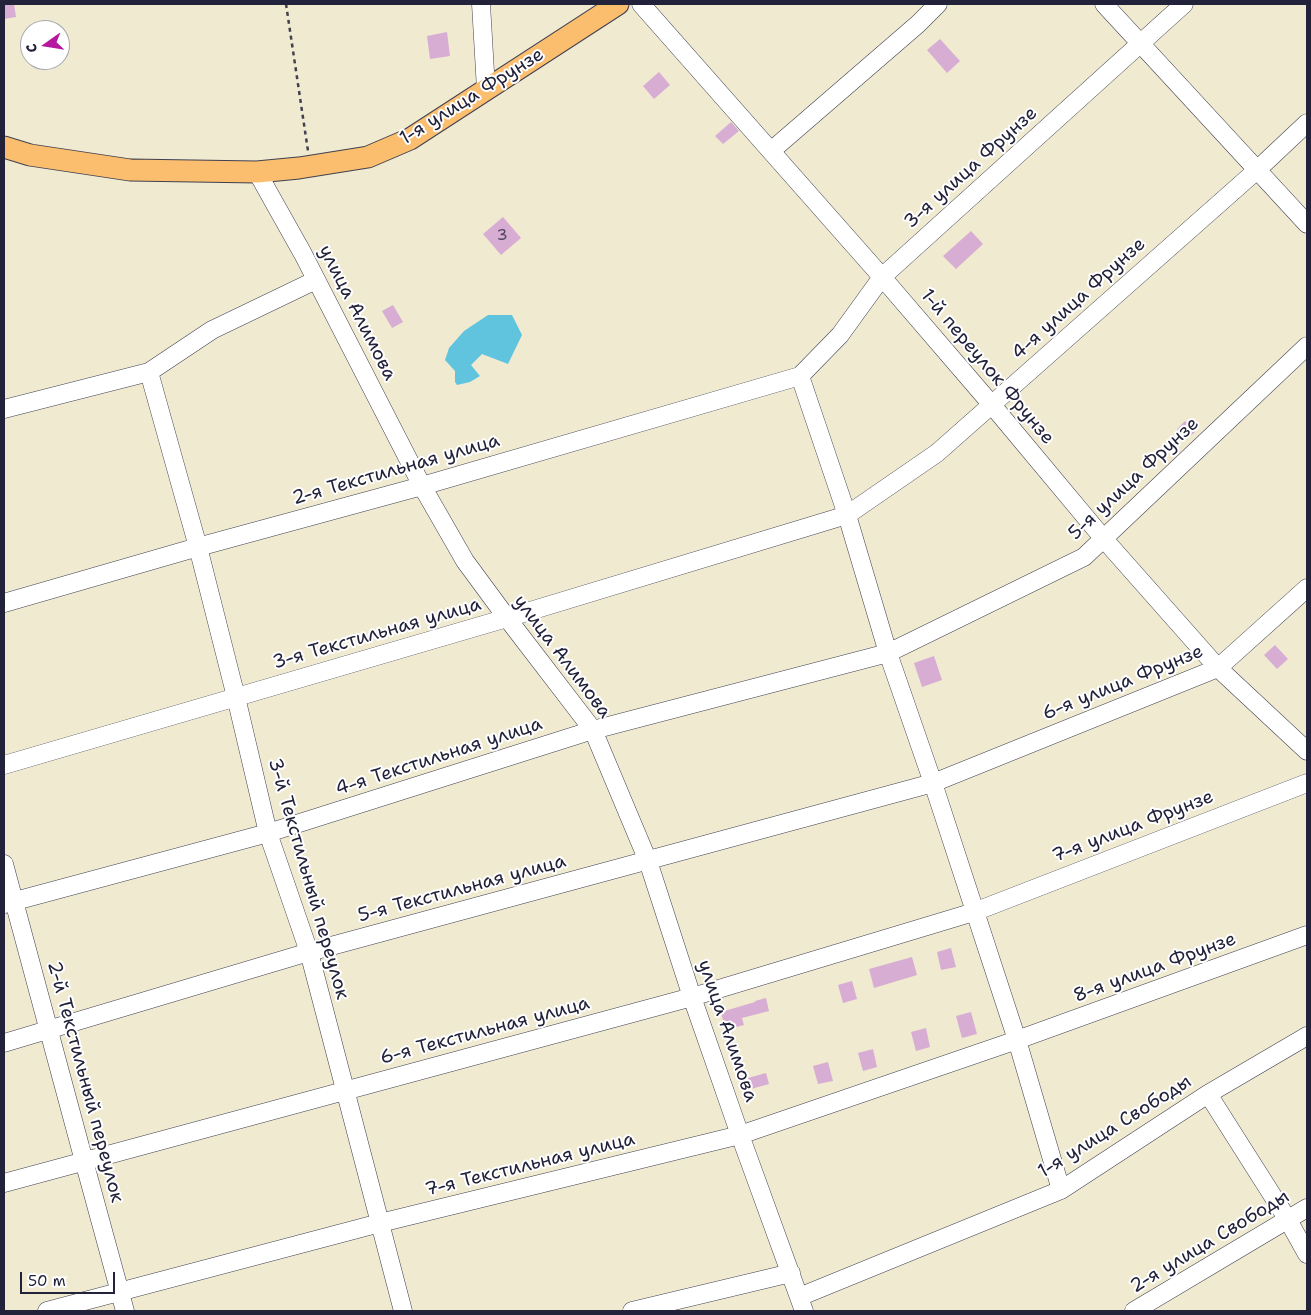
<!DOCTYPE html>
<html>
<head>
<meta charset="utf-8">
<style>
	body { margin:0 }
	#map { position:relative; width:1311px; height:1315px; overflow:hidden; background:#efead0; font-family:"Shantell Sans",sans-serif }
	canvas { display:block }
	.frame { position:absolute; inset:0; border:5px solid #22223b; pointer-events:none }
	.north { position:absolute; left:20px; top:20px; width:50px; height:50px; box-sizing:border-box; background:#fff; border:1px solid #a7a7b1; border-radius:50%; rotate:257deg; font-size:14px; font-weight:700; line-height:20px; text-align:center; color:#22223b }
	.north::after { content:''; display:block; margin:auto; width:18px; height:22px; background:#b5179e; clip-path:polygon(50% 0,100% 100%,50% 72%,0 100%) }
	.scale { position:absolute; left:20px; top:1272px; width:95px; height:22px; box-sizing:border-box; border:2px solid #22223b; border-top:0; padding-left:6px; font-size:15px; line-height:18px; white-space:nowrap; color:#22223b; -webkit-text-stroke:4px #fff; paint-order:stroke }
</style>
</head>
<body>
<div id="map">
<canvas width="1311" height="1315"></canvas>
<div class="frame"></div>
<div class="north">С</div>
<div class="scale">50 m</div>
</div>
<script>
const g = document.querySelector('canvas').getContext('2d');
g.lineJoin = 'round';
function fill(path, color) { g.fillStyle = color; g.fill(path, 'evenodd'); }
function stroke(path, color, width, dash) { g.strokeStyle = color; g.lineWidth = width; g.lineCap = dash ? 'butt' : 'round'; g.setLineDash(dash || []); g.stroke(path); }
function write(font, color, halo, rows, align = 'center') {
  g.font = font + ' "Shantell Sans",sans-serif'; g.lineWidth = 4; g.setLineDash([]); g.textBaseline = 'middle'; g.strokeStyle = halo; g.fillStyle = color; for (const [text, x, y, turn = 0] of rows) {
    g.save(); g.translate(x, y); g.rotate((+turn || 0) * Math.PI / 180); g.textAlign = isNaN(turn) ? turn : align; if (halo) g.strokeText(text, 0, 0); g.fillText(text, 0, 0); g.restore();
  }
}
const water = new Path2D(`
	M 488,315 L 512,315 L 522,335 L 508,364 L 482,354 L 471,365 L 480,376 L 470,382 L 457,385 L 455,382 L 455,371 L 445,360 L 449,348 L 464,331 Z`);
const building = new Path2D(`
	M 4,4 L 14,4 L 16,17 L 4,19 Z
	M 447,32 L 450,56 L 430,59 L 427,36 Z
	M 940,39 L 960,61 L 947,73 L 927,50 Z
	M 659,72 L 670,85 L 654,99 L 643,86 Z
	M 731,122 L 739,131 L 723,144 L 715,136 Z
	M 503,217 L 521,238 L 501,255 L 483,234 Z
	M 971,231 L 983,244 L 956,269 L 943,256 Z
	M 393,305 L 403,322 L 392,328 L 382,311 Z
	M 1185,421 L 1195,432 L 1187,439 L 1177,429 Z
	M 1275,645 L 1288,659 L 1277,669 L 1264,655 Z
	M 934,656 L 942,680 L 922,687 L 914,663 Z
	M 951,948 L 956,967 L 941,970 L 937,952 Z
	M 912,957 L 917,975 L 874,988 L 869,969 Z
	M 852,981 L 857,999 L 843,1003 L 838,985 Z
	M 766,998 L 769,1011 L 742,1018 L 744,1025 L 725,1030 L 721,1012 L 755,1002 L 755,1001 Z
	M 971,1012 L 977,1034 L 962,1038 L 956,1016 Z
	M 926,1028 L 930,1047 L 916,1051 L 911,1032 Z
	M 873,1049 L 877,1067 L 863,1071 L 858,1053 Z
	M 828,1062 L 833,1081 L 818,1084 L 813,1066 Z
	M 766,1073 L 769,1084 L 751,1089 L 748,1078 Z`);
const path = new Path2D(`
	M 286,4 L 308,151`);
const minor = new Path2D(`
	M 481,4 L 486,89
	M 641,4 L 882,277 L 992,405 L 1103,538 L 1218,668 L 1307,751
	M 1104,4 L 1307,224
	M 771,151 L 918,24 L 938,4
	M 257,172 L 303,254 L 422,486 L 465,561 L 507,618 L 593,730 L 648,861 L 692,997 L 740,1135 L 804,1311
	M 149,372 L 198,547 L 236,697 L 268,833 L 309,952 L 403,1311
	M 800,376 L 847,515 L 888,653 L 933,783 L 1017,1040 L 1061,1190
	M 4,409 L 149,372 L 212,330 L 316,280
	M 4,603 L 198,547 L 422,486 L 800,376 L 840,335 L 882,277 L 1184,4
	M 4,765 L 507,618 L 847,515 L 937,453 L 1257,170 L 1307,123
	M 4,864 L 84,1161 L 125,1311
	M 4,904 L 268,833 L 593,730 L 888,653 L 1084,557 L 1307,346
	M 4,1043 L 309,952 L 933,783 L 1218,668 L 1307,588
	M 1208,1094 L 1288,1220 L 1307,1254
	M 4,1183 L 692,997 L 974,912 L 1307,783
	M 799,1297 L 1061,1190 L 1208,1094 L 1307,1036
	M 47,1311 L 380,1223 L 740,1135 L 1017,1040 L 1307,935
	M 632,1311 L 791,1273
	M 1134,1311 L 1307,1208`);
const major = new Path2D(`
	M 4,147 L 30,155 L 130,170 L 257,172 L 299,168 L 368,157 L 410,139 L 618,4`);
const numberNames = [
	["3",502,236]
];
const streetNames = [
	["1-я улица Фрунзе",472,97,-32],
	["3-я улица Фрунзе",971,168,-42],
	["4-я улица Фрунзе",1079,299,-42],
	["улица Алимова",357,313,63],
	["1-й переулок Фрунзе",987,367,50],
	["2-я Текстильная улица",396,470,-16],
	["5-я улица Фрунзе",1134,479,-43],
	["3-я Текстильная улица",377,634,-16],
	["улица Алимова",562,657,53],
	["6-я улица Фрунзе",1123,683,-22],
	["4-я Текстильная улица",439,757,-18],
	["7-я улица Фрунзе",1133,827,-21],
	["3-й Текстильный переулок",308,879,74],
	["5-я Текстильная улица",462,889,-15],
	["8-я улица Фрунзе",1155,968,-20],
	["6-я Текстильная улица",485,1031,-15],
	["улица Алимова",727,1031,71],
	["2-й Текстильный переулок",85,1082,75],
	["1-я улица Свободы",1115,1127,-32],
	["7-я Текстильная улица",530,1165,-14],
	["2-я улица Свободы",1210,1242,-31]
];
fill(water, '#61c4df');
fill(building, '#d8add4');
stroke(minor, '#414051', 19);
stroke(major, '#414051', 23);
stroke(path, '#414051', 2.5, [4, 4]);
stroke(minor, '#fff', 18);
stroke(major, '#fbbd6e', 21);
write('16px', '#504561', null, numberNames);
write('19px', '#22223b', '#fff', streetNames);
</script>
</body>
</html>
